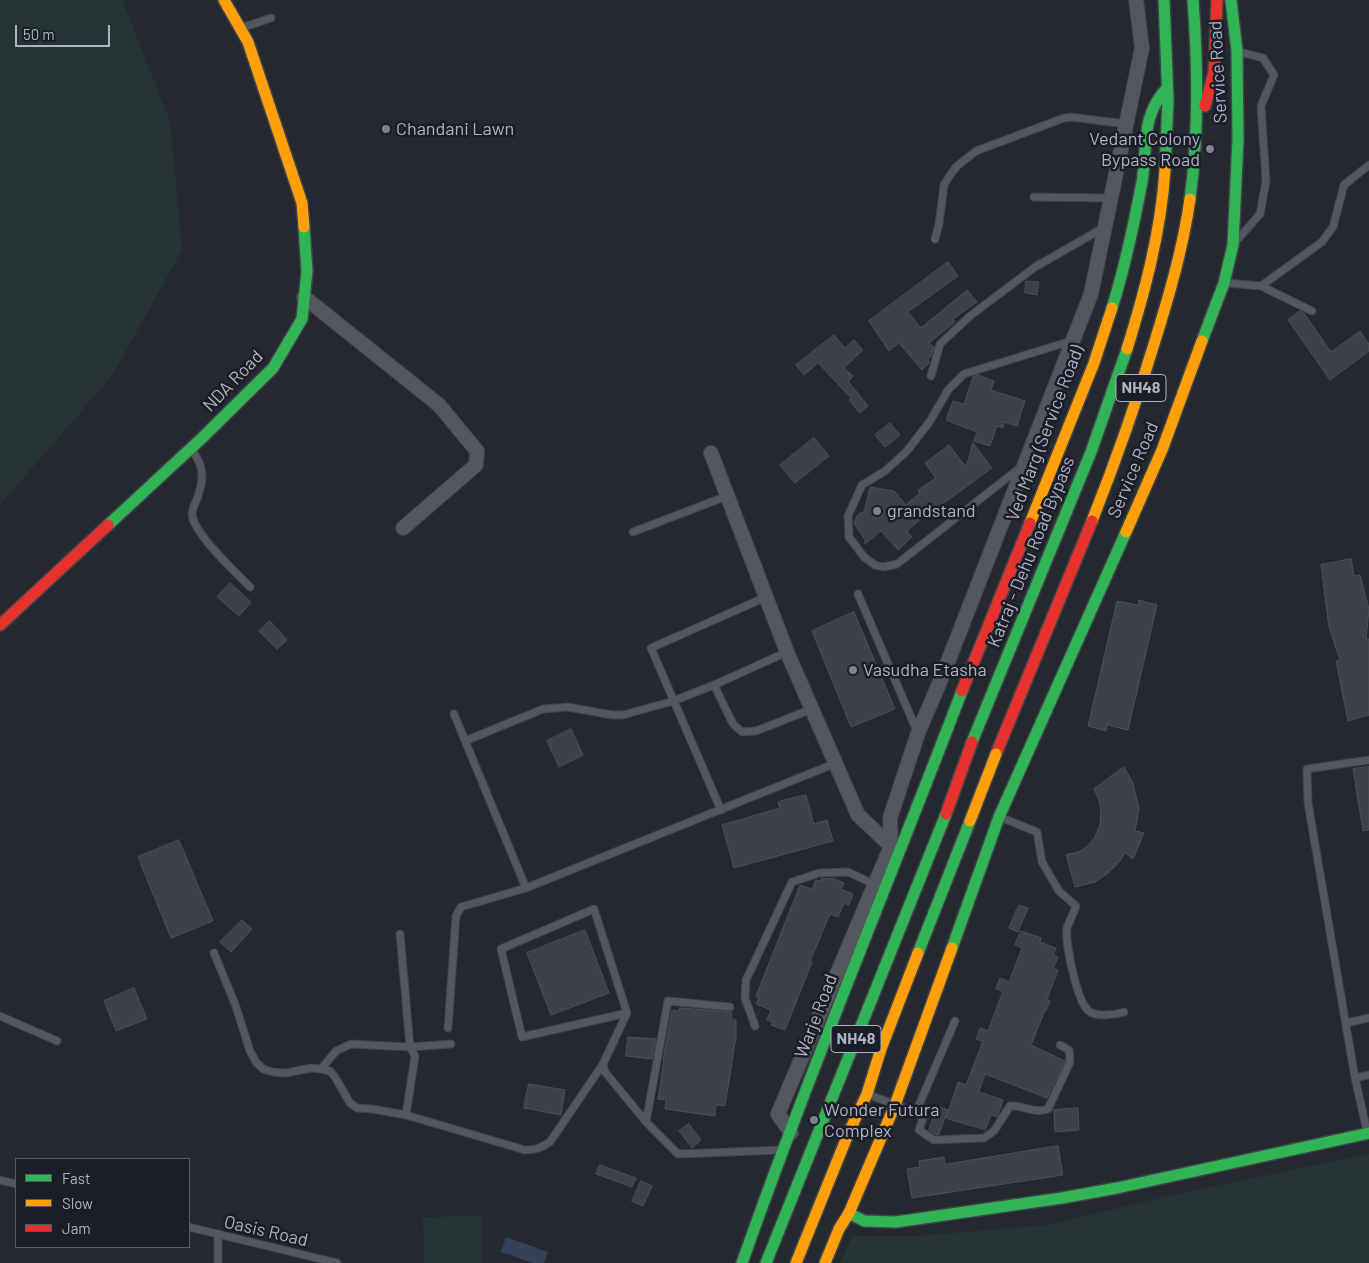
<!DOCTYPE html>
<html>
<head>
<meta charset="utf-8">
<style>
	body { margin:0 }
	#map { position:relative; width:1369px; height:1263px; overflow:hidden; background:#24282f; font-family:Barlow,sans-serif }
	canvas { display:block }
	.legend { position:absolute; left:15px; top:1158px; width:175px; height:90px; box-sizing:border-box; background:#191e28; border:1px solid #545a65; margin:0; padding:6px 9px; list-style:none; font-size:15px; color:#adb4c1 }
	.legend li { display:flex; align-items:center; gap:10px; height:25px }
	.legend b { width:25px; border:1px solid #545a65 }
	.scale { position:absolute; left:15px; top:25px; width:95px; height:22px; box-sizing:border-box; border:2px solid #adb4c1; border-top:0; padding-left:6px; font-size:15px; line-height:18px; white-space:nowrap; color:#adb4c1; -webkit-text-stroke:4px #191e28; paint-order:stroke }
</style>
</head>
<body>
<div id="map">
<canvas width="1369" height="1263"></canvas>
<ul class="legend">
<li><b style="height:6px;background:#30b455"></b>Fast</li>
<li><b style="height:6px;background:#ff9f0a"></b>Slow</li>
<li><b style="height:6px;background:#e5322d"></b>Jam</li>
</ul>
<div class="scale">50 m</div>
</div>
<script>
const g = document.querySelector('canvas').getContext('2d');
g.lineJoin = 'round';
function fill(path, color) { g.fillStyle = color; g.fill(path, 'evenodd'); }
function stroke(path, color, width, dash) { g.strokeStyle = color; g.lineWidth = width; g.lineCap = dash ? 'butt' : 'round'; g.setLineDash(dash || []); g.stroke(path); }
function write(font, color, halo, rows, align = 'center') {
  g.font = font + ' Barlow,sans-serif'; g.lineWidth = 5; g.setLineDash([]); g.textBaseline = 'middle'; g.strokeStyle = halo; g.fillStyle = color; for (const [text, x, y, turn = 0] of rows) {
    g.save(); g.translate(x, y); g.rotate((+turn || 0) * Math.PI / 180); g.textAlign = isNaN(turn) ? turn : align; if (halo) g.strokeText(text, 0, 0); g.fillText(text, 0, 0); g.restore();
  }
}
const green = new Path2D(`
	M 0,0 L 122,0 L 170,121 L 182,250 L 112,376 L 0,505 Z
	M 1369,1154 L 1369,1263 L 840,1263 L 852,1236 L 915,1236 L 1049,1225 L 1176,1194 Z
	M 482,1216 L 482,1263 L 424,1263 L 423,1217 Z`);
const water = new Path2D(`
	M 506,1237 L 548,1252 L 544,1263 L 533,1263 L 501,1252 Z`);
const building = new Path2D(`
	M 948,262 L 958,276 L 908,312 L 921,328 L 967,290 L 977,302 L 957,316 L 953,320 L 955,322 L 929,343 L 934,347 L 931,356 L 928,359 L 929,363 L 922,370 L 899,343 L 889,351 L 869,321 Z
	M 1026,281 L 1039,282 L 1037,295 L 1025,293 Z
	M 1300,311 L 1304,313 L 1331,352 L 1360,331 L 1369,344 L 1369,351 L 1330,380 L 1288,320 Z
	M 834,335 L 845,348 L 854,340 L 863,350 L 844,368 L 853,376 L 848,381 L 868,406 L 860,413 L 849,400 L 851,398 L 818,363 L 804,375 L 796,365 Z
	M 978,375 L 994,381 L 991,390 L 1025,401 L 1017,426 L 1004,422 L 1003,428 L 997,426 L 990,446 L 974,441 L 977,432 L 946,420 L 953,401 L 964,404 L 973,377 Z
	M 890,423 L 900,435 L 885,447 L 875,435 Z
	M 814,438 L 829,456 L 795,483 L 780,465 Z
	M 973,443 L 992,468 L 933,511 L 932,509 L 907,531 L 912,537 L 898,550 L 881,531 L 865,544 L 865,540 L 854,523 L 858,514 L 864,512 L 870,487 L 894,491 L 906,505 L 920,493 L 918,490 L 936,478 L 925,463 L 949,445 L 966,467 Z
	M 1351,559 L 1354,576 L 1360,575 L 1369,609 L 1366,639 L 1369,639 L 1369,715 L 1348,721 L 1336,661 L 1340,660 L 1329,627 L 1321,565 Z
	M 230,583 L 251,602 L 239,616 L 217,597 Z
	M 1139,600 L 1157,605 L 1128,730 L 1107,725 L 1106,731 L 1088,726 L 1117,601 L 1138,605 Z
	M 854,612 L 895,709 L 851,727 L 812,631 Z
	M 270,621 L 287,640 L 277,649 L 259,631 Z
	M 571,729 L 583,755 L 559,767 L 547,741 Z
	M 1124,767 L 1133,783 L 1139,809 L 1135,831 L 1144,833 L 1133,859 L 1125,853 L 1119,862 L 1107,874 L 1095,882 L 1075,887 L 1066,855 L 1078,852 L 1087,847 L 1095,837 L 1100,824 L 1101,812 L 1099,800 L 1094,789 Z
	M 1369,767 L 1369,830 L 1363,831 L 1353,769 Z
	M 806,795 L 814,824 L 827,820 L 833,841 L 734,868 L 722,825 L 780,808 L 778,802 Z
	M 179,840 L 213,921 L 171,938 L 138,857 Z
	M 822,878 L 828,879 L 832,878 L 844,883 L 841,889 L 853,894 L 849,905 L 844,903 L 838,917 L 830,914 L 810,961 L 812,962 L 785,1030 L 771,1025 L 773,1022 L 767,1020 L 771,1010 L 756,1004 L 759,998 L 756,996 L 800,885 L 812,889 L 816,880 L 821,881 Z
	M 1019,905 L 1028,908 L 1018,932 L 1009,928 Z
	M 242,920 L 252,929 L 231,952 L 220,942 Z
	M 585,930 L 609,993 L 551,1015 L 527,953 Z
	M 1021,931 L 1041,938 L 1040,942 L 1056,948 L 1053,955 L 1058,957 L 1053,969 L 1058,970 L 1047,999 L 1050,1001 L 1046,1011 L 1045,1010 L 1031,1045 L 1065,1061 L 1047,1098 L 985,1074 L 979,1092 L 1003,1100 L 998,1115 L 997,1117 L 991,1115 L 985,1130 L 946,1118 L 958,1082 L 966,1085 L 983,1041 L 976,1039 L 980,1028 L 988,1031 L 1003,991 L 996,989 L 1000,978 L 1009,982 L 1022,948 L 1015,945 Z
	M 134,988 L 147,1019 L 116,1031 L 104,1001 Z
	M 680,1008 L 732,1012 L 731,1018 L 736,1020 L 736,1037 L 725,1106 L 716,1105 L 715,1116 L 665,1109 L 666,1100 L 658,1099 L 664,1060 L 663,1060 L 672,1010 L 679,1011 Z
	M 628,1037 L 656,1039 L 652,1059 L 626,1056 Z
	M 529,1084 L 565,1090 L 561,1115 L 524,1108 Z
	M 937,1106 L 948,1110 L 939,1134 L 937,1135 L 929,1130 Z
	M 1078,1108 L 1079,1130 L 1055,1132 L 1054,1110 Z
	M 689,1124 L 701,1140 L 692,1148 L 679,1131 Z
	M 1058,1146 L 1063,1175 L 912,1198 L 907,1169 L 920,1167 L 919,1161 L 944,1157 L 945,1164 Z
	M 600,1165 L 636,1178 L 632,1187 L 596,1174 Z
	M 641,1181 L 652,1186 L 643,1206 L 632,1201 Z`);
const lane = new Path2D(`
	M 241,28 L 271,18
	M 1034,197 L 1111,198
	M 935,239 L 939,224 L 944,185 L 950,175 L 957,166 L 976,151 L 1064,118 L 1071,117 L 1126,124
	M 1238,239 L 1260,214 L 1266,181 L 1261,106 L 1274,75 L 1263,58 L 1240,52
	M 1227,283 L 1261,286 L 1312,311
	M 1261,286 L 1322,242 L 1333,227 L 1344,185 L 1369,165
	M 931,376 L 940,344 L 970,316 L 1035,267 L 1105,227
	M 191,449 C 205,467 204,479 197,499 C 195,504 192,509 192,514 C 193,533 236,573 250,587
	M 1021,467 L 897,564 L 883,567 L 875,565 L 864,557 L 849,537 L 848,516 L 862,485 L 885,471 L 907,451 L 930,421 L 948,390 L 964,374 L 1071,341
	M 633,532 L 727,496
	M 858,594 L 917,731
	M 714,685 L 733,724 L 742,732 L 756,731 L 812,709
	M 454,714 L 526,888
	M 465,741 L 543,709 L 568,707 L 612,715 L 623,715 L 673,701 L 714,685 L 787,652
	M 721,810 L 651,648 L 766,597
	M 1000,817 L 1037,832 L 1042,862 L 1059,891 L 1076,906 C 1074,913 1069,921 1067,928 C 1065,943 1077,1004 1090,1012 C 1099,1017 1114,1015 1124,1012
	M 400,934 L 410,1047 L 415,1056 L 406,1115
	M 214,953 L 235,1004 L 250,1051 L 256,1062 L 263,1069 L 273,1072 L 286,1073 L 311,1068 L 321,1069 L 330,1071 L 335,1077 L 350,1103 L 357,1108 L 373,1109 L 406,1115 L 525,1150 C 535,1150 541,1148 550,1142 L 603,1064
	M 627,1013 L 522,1037 L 501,949 L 594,909 L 627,1013 L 603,1064 L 605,1072 L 646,1122 L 678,1154 L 781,1150
	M 0,1016 L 57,1041
	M 1346,1023 L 1369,1018
	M 755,1026 L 745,998 L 746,980 L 792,882 L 819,873 L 848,872 L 874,884
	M 448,1028 L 456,916 L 461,907 L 526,888 L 836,763
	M 321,1069 L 336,1051 L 351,1044 L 410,1047 L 451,1044
	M 1355,1078 L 1369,1075
	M 872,1096 L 924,1115 L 919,1130 L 934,1140 L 984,1138 L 994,1131 L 1010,1106 C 1023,1105 1035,1114 1048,1109 L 1070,1062 L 1069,1050 L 1060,1045
	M 916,1112 L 955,1021
	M 646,1122 L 668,1001 L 730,1007
	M 1367,1131 L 1355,1078 L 1308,803 L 1307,769 L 1369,760
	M 0,1180 L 16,1184
	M 189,1227 L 337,1263
	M 218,1234 L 218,1263`);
const street = new Path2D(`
	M 304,297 L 439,405 L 477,451 L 476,465 L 403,528
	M 711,453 L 787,652 L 858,815 L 891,846
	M 891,846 L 890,818 L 918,733 L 942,677 L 1091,294 L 1142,48 L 1136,0
	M 791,1133 L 778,1114 L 891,846 L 895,852`);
const fast = new Path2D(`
	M 1164,0 L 1168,100 L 1165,170
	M 1190,199 C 1199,133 1198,66 1193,0
	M 1112,308 C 1125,267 1134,224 1142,182 C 1148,146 1140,117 1167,88
	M 1202,341 L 1224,283 L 1233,245 L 1238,139 L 1237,51 L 1231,0
	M 108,525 L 201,439 L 273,368 L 302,319 L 307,271 L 304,227
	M 972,742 L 1091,452 L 1127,349
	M 952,948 L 999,817 L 1126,532
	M 918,953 L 970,821
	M 849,1213 L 864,1221 L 896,1222 L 1062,1198 L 1117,1188 L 1369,1133
	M 742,1263 C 810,1070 889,882 962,691
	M 766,1263 L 946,814`);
const slow = new Path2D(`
	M 224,0 L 248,42 L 302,203 L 304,227
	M 1127,349 C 1145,291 1161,231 1165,170
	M 1092,521 C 1115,463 1136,404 1154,344 C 1169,296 1183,248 1190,199
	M 1030,523 L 1094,363 L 1112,308
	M 1126,532 L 1162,450 L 1202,341
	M 796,1263 L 849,1132 L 867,1094 L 881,1049 L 918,953
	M 825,1263 L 839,1229 L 849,1213 L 895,1105 L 952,948`);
const jam = new Path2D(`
	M 1205,106 L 1214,72 L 1217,0
	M 0,625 L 108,525
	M 962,691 L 1030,523
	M 996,754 L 1092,521`);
const slowBridge = new Path2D(`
	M 970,821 L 996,754`);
const jamBridge = new Path2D(`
	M 946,814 L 972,742`);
const markers = [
	[386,129,5,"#7d838e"],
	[1210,149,5,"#7d838e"],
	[877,511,5,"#7d838e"],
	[853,670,5,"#7d838e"],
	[814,1120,5,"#7d838e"]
];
const shields = [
	[1141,388,50],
	[856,1039,50]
];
const shieldNames = [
	["NH48",1141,388],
	["NH48",856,1039]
];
const streetNames = [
	["Service Road",1218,72,-93],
	["NDA Road",233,381,-46],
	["Ved Marg (Service Road)",1045,433,-69],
	["Service Road",1133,470,-67],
	["Katraj - Dehu Road Bypass",1031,552,-68],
	["Warje Road",816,1016,-69],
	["Oasis Road",266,1231,13]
];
const poiNames = [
	["Chandani Lawn",396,129],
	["Vedant Colony",1200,139,"right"],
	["Bypass Road",1200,160,"right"],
	["grandstand",887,511],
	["Vasudha Etasha",863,670],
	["Wonder Futura",824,1110],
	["Complex",824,1131]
];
fill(green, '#253335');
fill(water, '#354157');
fill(building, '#3e4147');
stroke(building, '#4c5057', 1);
stroke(lane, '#404348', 9);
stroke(street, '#404348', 16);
stroke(fast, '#404348', 14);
stroke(slow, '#404348', 14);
stroke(jam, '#404348', 14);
stroke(lane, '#54575d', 7);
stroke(street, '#54575d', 14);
stroke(fast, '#30b455', 11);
stroke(slow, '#ff9f0a', 11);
stroke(jam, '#e5322d', 11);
stroke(slowBridge, '#41444b', 14, []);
stroke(jamBridge, '#41444b', 14, []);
stroke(slowBridge, '#ff9f0a', 11);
stroke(jamBridge, '#e5322d', 11);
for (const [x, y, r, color] of markers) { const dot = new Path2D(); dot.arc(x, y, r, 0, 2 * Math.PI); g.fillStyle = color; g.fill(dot); stroke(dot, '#191e28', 2); }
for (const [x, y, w] of shields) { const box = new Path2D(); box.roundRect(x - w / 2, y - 13.5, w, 27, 4); g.fillStyle = '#191e28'; g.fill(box); stroke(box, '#adb4c1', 1); }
write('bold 16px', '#adb4c1', null, shieldNames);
write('18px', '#adb4c1', '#191e28', streetNames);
write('18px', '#adb4c1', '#191e28', poiNames, 'left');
</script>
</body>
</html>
